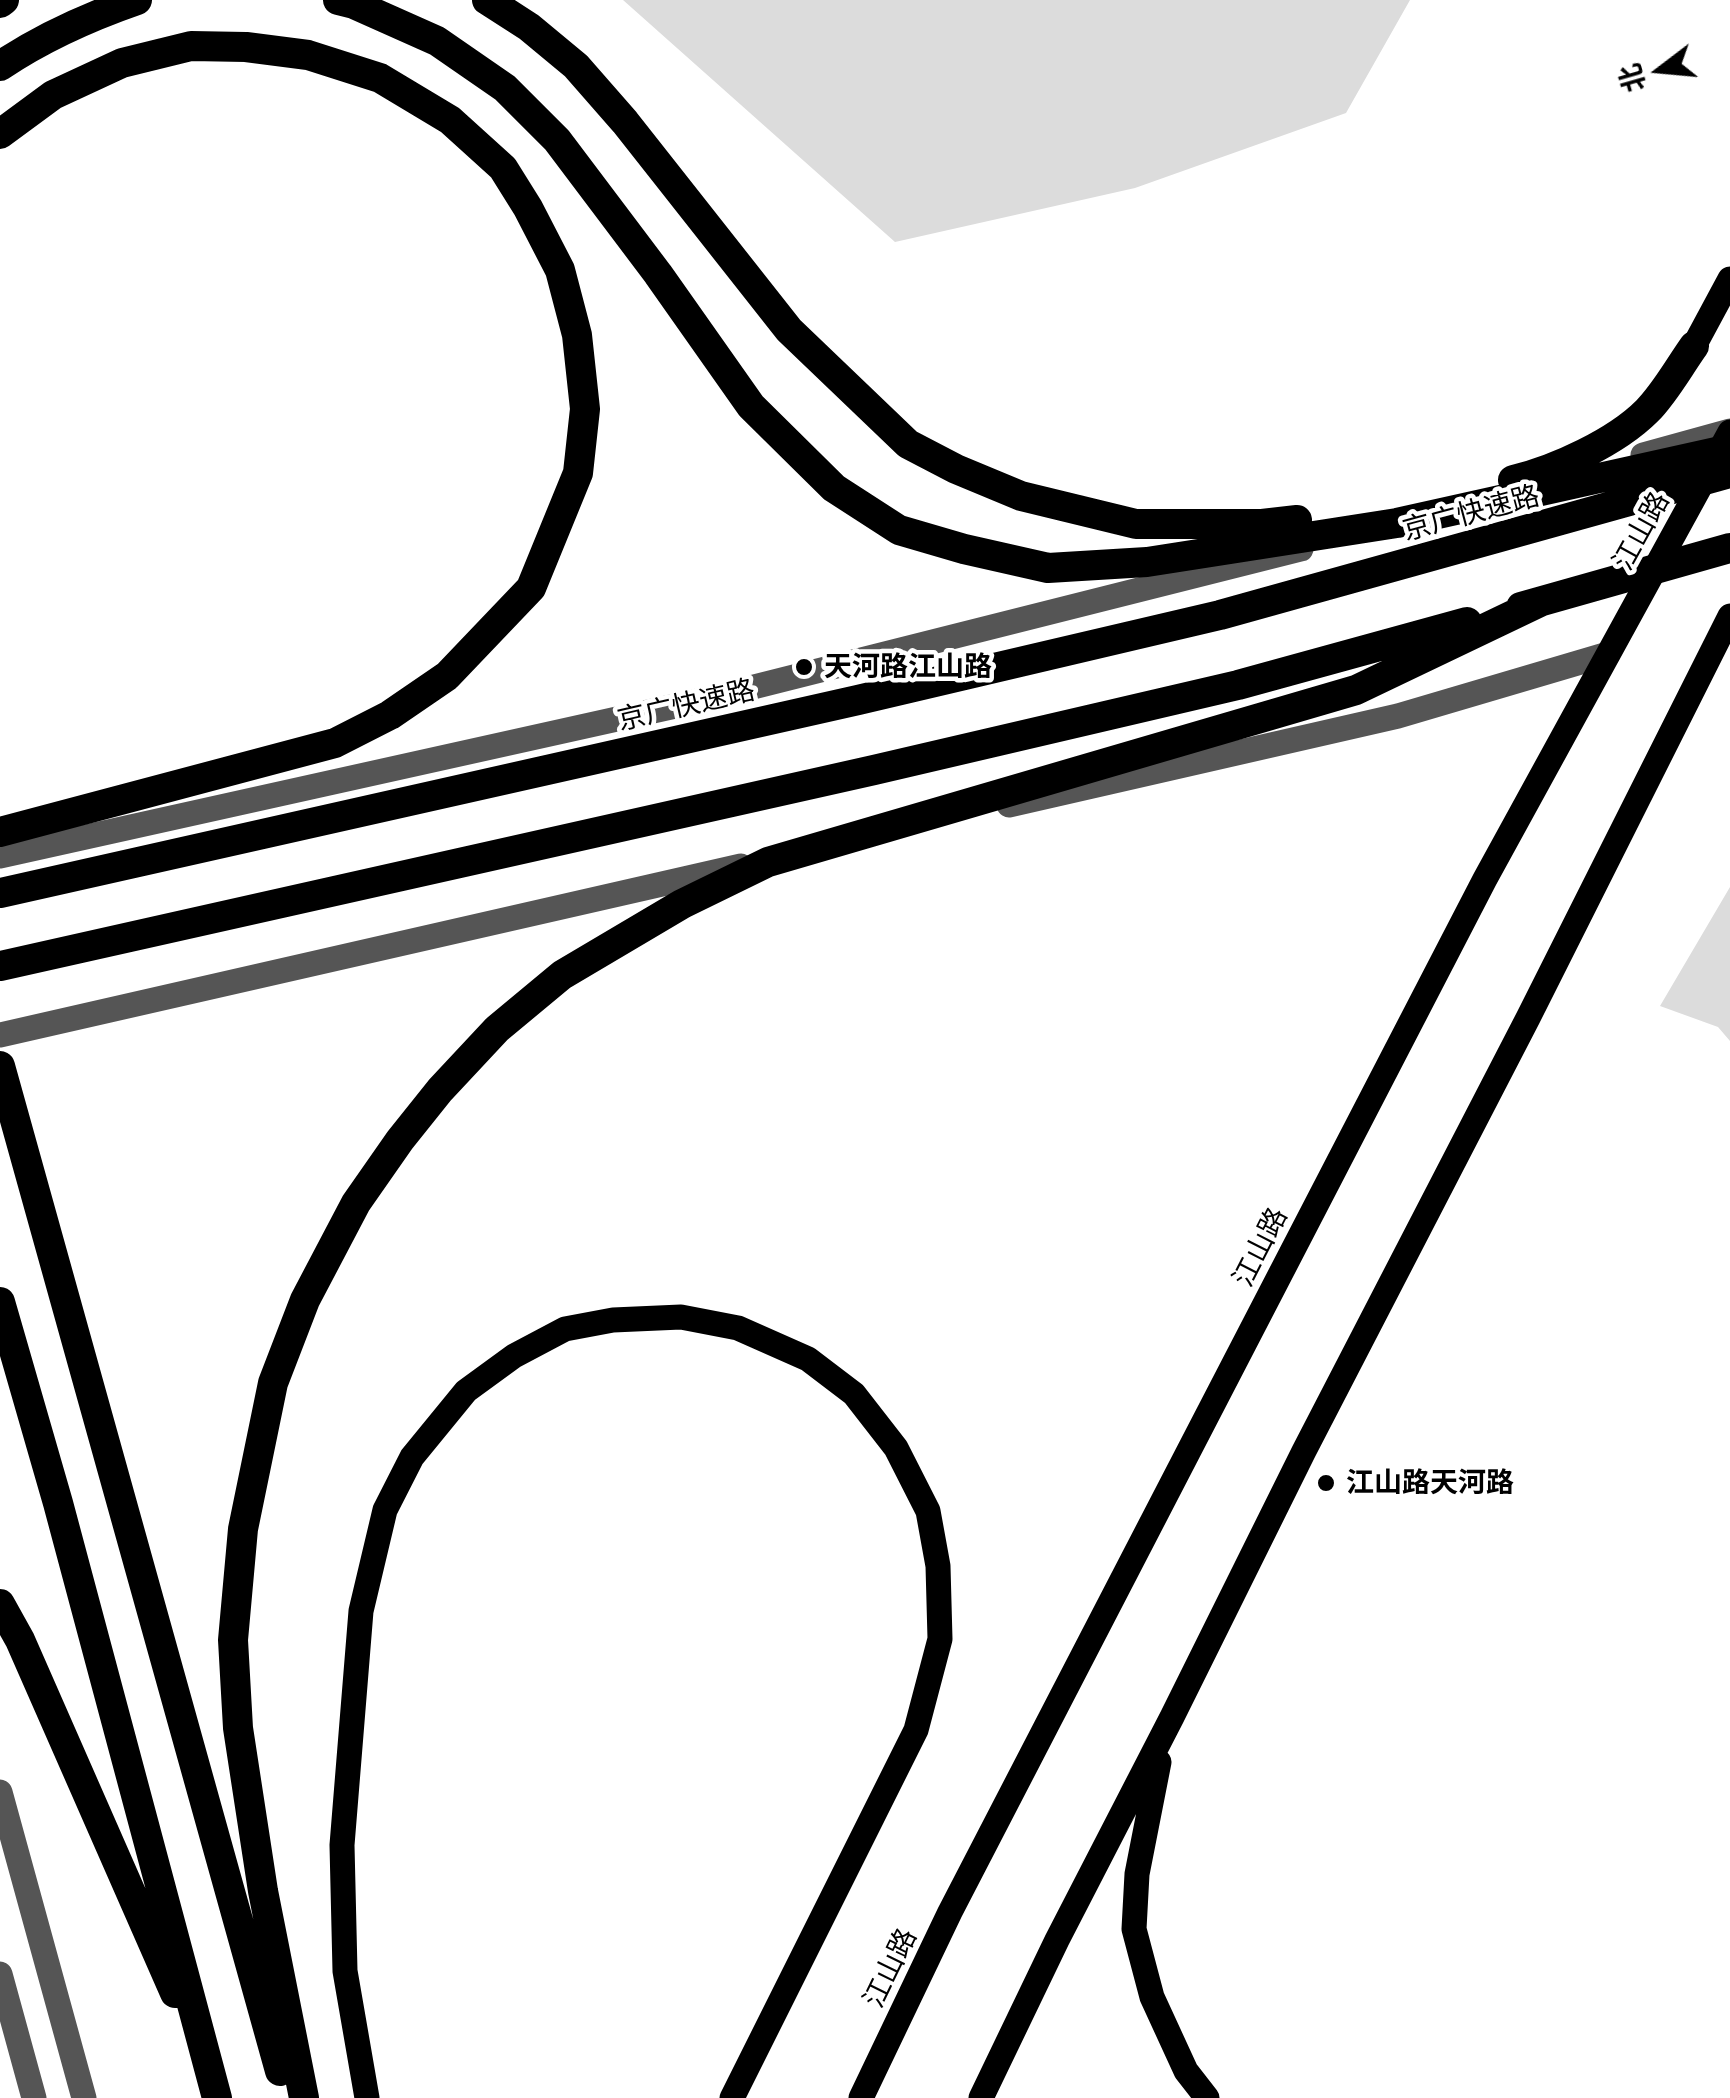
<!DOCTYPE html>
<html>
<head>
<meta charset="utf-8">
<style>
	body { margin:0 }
	#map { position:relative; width:1730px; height:2098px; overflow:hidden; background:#fff; font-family:Commissioner,"Noto Sans SC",sans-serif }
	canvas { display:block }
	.north { position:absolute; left:1610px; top:20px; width:100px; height:100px; -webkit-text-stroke:8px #fff; paint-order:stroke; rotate:254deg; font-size:28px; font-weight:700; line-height:40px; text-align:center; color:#000 }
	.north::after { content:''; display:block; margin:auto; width:35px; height:45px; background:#000; clip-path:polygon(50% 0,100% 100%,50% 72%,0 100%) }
</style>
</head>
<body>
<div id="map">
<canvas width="1730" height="2098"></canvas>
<div class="north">北</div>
</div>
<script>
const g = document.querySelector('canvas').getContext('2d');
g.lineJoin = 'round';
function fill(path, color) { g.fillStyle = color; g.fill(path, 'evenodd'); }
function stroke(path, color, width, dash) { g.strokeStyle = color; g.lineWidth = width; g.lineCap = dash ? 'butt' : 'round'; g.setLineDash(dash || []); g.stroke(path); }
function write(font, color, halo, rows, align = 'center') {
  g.font = font + ' Commissioner,"Noto Sans SC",sans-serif'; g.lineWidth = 9; g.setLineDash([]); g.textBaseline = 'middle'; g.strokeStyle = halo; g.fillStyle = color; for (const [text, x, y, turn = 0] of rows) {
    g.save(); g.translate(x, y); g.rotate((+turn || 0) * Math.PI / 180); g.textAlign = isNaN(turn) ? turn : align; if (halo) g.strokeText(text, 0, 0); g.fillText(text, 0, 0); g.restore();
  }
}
const green = new Path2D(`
	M 623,0 L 1410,0 L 1346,113 L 1135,188 L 895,242 Z
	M 1730,887 L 1730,1041 L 1718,1027 L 1660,1006 Z`);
const minor = new Path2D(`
	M 1643,455 L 1730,431
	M 1009,805 L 1398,716 L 1608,654
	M 0,856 L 698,701 L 1301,549
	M 0,1035 L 741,866
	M 0,1792 L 84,2098
	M 0,1974 L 34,2098`);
const major = new Path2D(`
	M 1694,346 L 1730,279
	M 1159,1762 L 1137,1874 L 1134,1929 L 1152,1997 L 1186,2071 L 1207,2098
	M 367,2098 L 345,1971 L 342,1845 L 361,1611 L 385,1510 L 412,1457 L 466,1391 L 514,1356 L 565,1329 L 613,1320 L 681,1317 L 738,1328 L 808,1359 L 854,1394 L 896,1448 L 928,1511 L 938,1566 L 940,1639 L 916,1730 L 732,2098
	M 861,2098 L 950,1912 L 1485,879 L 1730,432
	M 981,2098 L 1057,1940 L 1172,1717 L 1304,1451 L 1528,1018 L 1730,616`);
const highway = new Path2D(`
	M 338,0 L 354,4 L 437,41 L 505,88 L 557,140 L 658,274 L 751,406 L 834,488 L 899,530 L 964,549 L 1048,568 L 1147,562 L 1397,523 L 1730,449
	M 487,0 L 529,27 L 576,66 L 625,122 L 789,330 L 908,444 L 956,469 L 1021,496 L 1136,524 L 1262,524 L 1297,520
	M 0,3 L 4,0
	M 0,66 C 43,37 88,17 137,0
	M 0,134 L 53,95 L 122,63 L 191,46 L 246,47 L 308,55 L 380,78 L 450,120 L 503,168 L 528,208 L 560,270 L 577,335 L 585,409 L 578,473 L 531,588 L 447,676 L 390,715 L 335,743 L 0,832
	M 1513,480 C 1556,470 1616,442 1647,411 C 1665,393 1679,367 1694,346
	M 1521,607 L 1730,548
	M 0,893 L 858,700 L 1220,615 L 1730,473
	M 0,966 L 874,770 L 1238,685 L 1467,622
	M 0,1066 L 280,2071
	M 0,1302 L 58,1503 L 217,2098
	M 0,1604 L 20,1640 L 175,1993
	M 304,2098 L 263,1891 L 238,1728 L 233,1640 L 243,1529 L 273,1383 L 305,1300 L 356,1203 L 400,1140 L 440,1090 L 497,1029 L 562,975 L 682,904 L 768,862 L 1356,690 L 1540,602`);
const markers = [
	[804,667,10,"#000"],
	[1326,1483,10,"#000"]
];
const streetNames = [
	["京广快速路",1471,513,-15],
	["江山路",1641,531,-61],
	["京广快速路",686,705,-13],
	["江山路",1260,1247,-63],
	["江山路",890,1968,-64]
];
const poiNames = [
	["天河路江山路",824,667],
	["江山路天河路",1346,1483]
];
fill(green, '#dcdcdc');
stroke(minor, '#555', 25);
stroke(major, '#000', 25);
stroke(highway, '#000', 30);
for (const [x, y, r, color] of markers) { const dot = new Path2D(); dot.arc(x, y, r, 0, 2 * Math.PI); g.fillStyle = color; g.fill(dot); stroke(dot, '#fff', 4); }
write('28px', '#000', '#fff', streetNames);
write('bold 28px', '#000', '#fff', poiNames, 'left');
</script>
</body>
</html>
